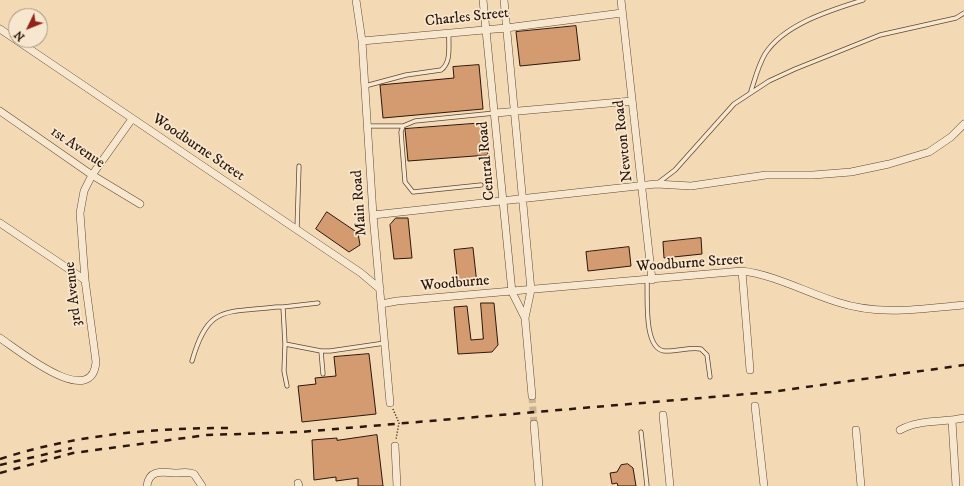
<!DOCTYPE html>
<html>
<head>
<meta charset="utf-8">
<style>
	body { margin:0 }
	#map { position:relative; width:964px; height:486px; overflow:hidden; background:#f3dab4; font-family:"IM FELL DW Pica",serif }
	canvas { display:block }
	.north { position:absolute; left:8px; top:8px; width:40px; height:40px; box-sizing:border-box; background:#f7e7ce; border:1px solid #a69480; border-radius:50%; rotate:227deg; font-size:11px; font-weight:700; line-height:16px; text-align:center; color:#2c170c }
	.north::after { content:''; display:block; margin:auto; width:14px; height:18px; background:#8f2418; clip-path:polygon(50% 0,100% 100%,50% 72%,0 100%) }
</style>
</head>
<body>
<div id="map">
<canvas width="964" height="486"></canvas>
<div class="north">N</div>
</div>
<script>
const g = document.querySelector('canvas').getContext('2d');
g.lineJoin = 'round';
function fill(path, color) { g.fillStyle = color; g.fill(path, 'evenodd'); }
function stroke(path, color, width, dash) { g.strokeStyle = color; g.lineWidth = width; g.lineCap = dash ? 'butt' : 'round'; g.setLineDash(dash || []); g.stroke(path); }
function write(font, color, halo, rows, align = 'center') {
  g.font = font + ' "IM FELL DW Pica",serif'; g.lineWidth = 3.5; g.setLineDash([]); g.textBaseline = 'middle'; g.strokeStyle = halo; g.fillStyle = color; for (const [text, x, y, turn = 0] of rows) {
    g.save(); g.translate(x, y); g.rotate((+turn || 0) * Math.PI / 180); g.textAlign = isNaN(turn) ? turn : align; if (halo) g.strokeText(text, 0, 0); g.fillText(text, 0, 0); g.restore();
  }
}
const building = new Path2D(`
	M 576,26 L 580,60 L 520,66 L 516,32 Z
	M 479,65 L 483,109 L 383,118 L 380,85 L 454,78 L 453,67 Z
	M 485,123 L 488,155 L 408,161 L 405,129 Z
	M 327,212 L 358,233 L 360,245 L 349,252 L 316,229 Z
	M 396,218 L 408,218 L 412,258 L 394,259 L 390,225 Z
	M 701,238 L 702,254 L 664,258 L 663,242 Z
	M 629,247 L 631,266 L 588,271 L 586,252 Z
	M 473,248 L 477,284 L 458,286 L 454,250 Z
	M 481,303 L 494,303 L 498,345 L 492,352 L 458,354 L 454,307 L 467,306 L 471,340 L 483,339 Z
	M 369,354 L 376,414 L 302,422 L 298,386 L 316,384 L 315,378 L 336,376 L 334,357 Z
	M 377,435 L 383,486 L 358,486 L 358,478 L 336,481 L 336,477 L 314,480 L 312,440 L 337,438 L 337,440 Z
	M 628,464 L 633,468 L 636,486 L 618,486 L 617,483 L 612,484 L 610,473 L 617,472 L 621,465 Z`);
const streetTunnel = new Path2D(`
	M 532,396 L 534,424`);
const path = new Path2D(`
	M 393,409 L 399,423 L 396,439`);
const lane = new Path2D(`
	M 365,86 L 406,75 L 441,70 C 452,62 448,45 449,33
	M 751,91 C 755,79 758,66 765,54 C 784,24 831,10 863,0
	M 368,126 L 403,126
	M 658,183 L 675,170 L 734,104 L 769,81 L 795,69 L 880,35 L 956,18 L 964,13
	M 481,185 L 413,192 L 405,182 L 401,132 L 403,126 L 415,121 L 495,113
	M 297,229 L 299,166
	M 647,280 C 648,296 643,348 664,351 C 676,352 689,347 701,349 L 707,355 L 710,377
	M 283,307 L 318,303
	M 285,344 L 284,371 L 287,386
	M 321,351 L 323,374
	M 192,361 C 208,305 224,313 276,307 L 283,307 L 285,344 L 321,351 L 330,351 L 385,343
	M 641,432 L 647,486`);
const street = new Path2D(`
	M 356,0 L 362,41 L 373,215 L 390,403
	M 483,0 L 512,292 L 525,318
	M 504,0 L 531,290 L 525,318 L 532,396
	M 621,0 L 652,280
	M 0,29 L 361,273 L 380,289
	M 362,41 L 506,28 L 622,13
	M 0,111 L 92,175 L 140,204
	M 496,113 L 632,101
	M 373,215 L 656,184 L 691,186 L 766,175 L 813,175 L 851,172 L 889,164 L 929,152 L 951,137 L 964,124
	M 0,223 L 85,280
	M 742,271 L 750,370
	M 381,304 L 397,301 L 742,271 C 775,275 805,292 837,302 C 879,316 921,309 964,305
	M 0,338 C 17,349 92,411 96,362 L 85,280 L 80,213 L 84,191 L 92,175 L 132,119
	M 755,406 L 764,486
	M 663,415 L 670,486
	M 952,421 L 956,486
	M 534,424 L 539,486
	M 856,430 L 861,486
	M 900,430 C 919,419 943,423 964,418
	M 395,446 L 397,486
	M 298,483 L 299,486
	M 147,486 C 149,469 163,472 175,473 C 182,473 188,471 194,474 L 202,486`);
const rail = new Path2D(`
	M 0,459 C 74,435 151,428 229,428
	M 0,465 L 72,448
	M 0,473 L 73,453 L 207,435 L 300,432 L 771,392 L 964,365`);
const streetNames = [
	["Charles Street",467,18,-6],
	["Newton Road",624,141,-96],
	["1st Avenue",77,148,34],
	["Woodburne Street",198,148,34],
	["Central Road",487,161,-95],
	["Main Road",360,203,-94],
	["Woodburne Street",690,264,-4],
	["Woodburne",455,284,-5],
	["3rd Avenue",74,294,-96]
];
fill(building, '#d49b71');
stroke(building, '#2c170c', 1);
stroke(streetTunnel, '#cbb392', 7, [7, 3.5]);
stroke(lane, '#5e4836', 5);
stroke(street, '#5e4836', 8);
stroke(path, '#2c170c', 1.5, [1, 2]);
stroke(lane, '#f7e7ce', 3.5);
stroke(street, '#f7e7ce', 7);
stroke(rail, '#2c170c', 2.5, [7, 7]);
write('15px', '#2c170c', '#f7e7ce', streetNames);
</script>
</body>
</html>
